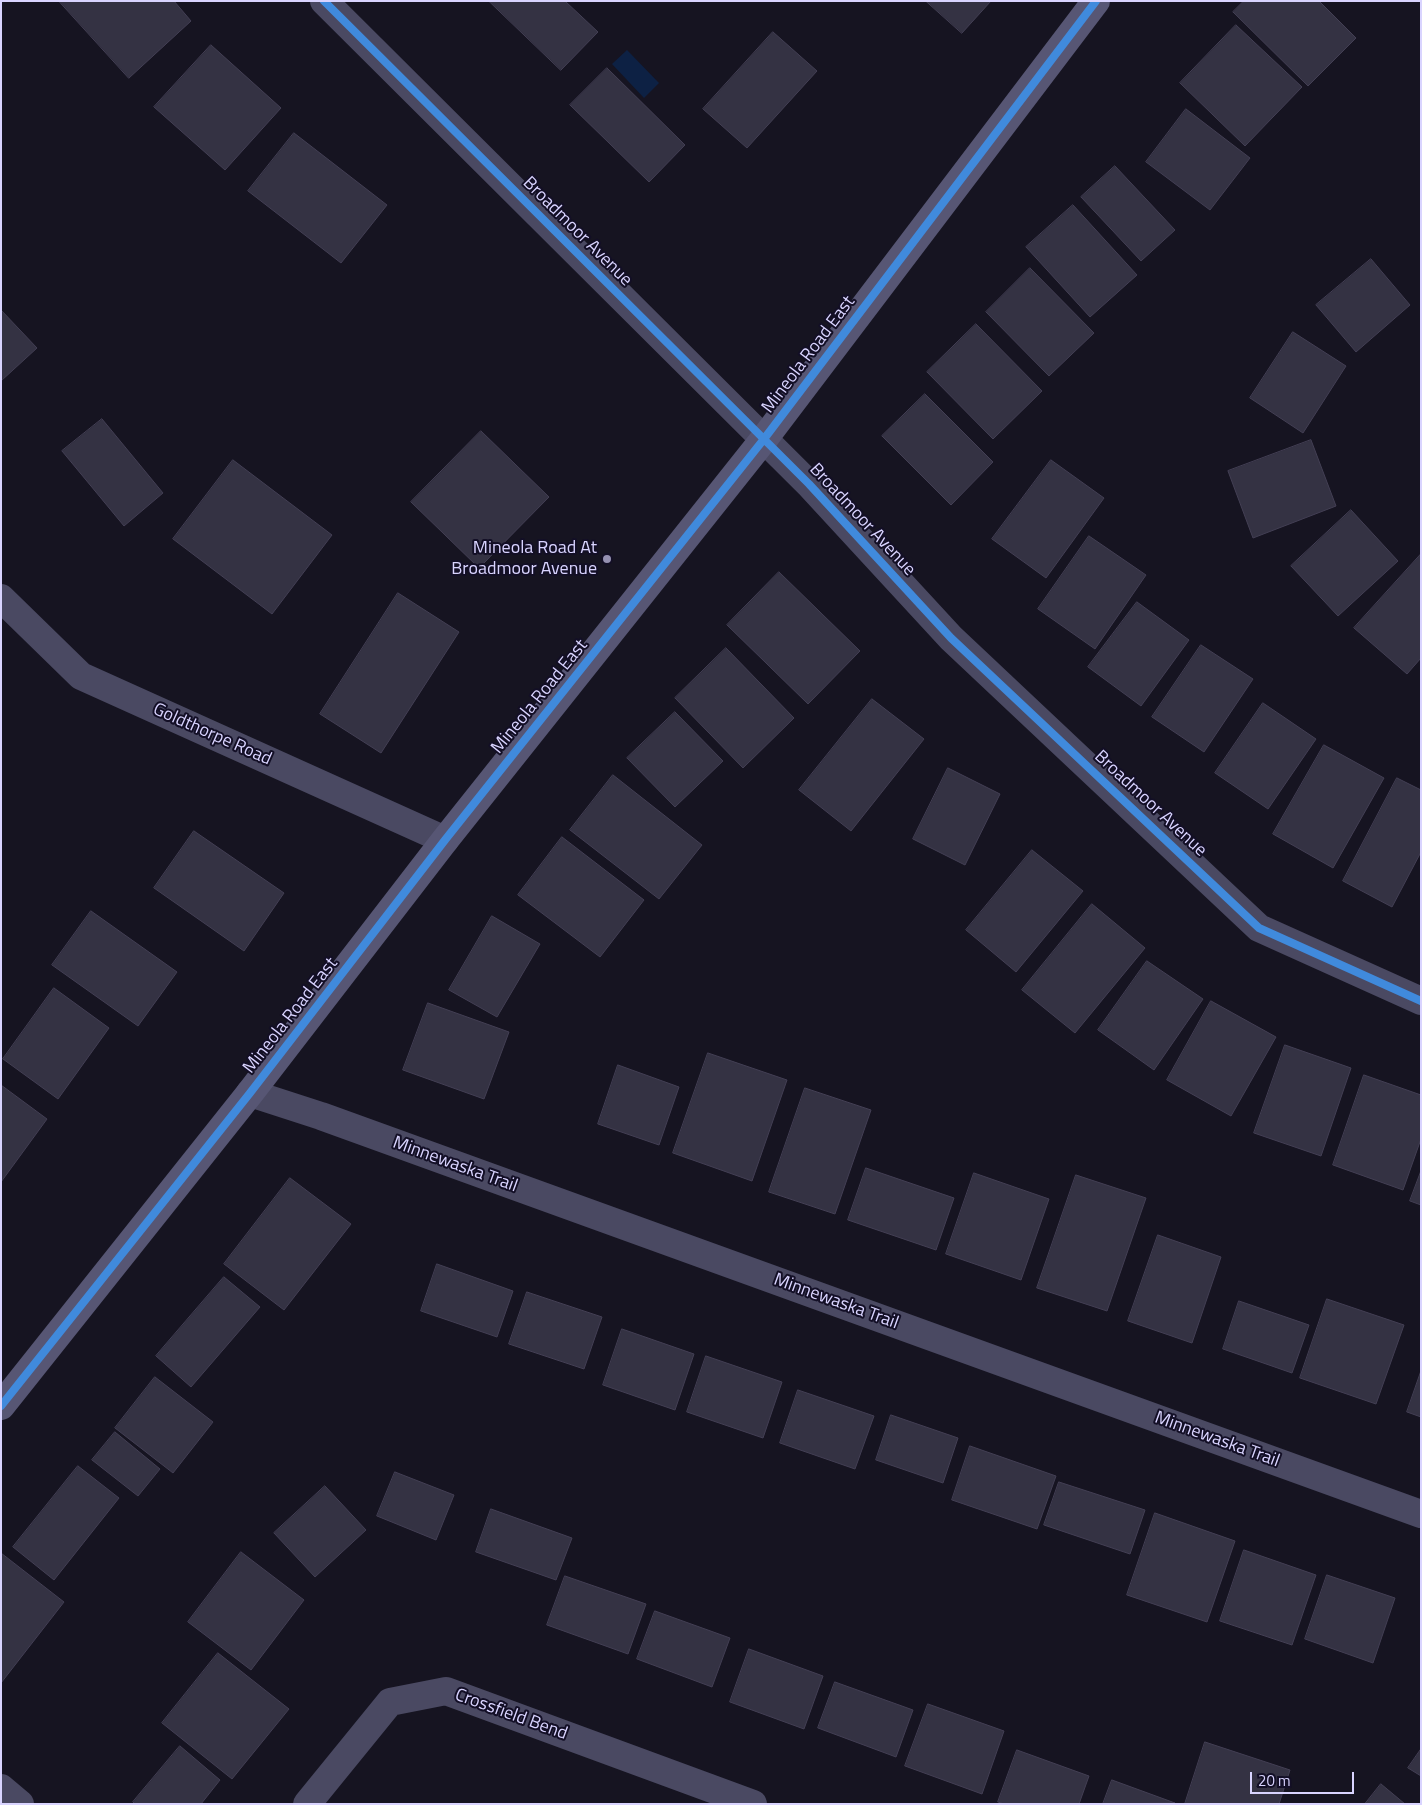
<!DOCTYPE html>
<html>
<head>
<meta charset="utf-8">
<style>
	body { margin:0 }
	#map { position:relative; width:1422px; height:1805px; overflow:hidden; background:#161421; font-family:"Titillium Web",sans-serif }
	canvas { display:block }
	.frame { position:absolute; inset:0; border:2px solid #d9d4ff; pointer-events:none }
	.scale { position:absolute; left:1250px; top:1772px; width:104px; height:22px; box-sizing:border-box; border:2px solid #d9d4ff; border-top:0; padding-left:6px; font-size:15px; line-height:18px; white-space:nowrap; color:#d9d4ff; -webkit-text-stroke:4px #130f26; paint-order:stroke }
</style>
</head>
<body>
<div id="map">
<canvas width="1422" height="1805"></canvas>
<div class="frame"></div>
<div class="scale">20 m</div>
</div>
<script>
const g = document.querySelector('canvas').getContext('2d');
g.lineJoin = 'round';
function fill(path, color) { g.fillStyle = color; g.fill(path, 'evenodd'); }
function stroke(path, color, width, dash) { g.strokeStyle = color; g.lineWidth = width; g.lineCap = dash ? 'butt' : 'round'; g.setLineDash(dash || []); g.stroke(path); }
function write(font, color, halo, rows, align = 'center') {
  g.font = font + ' "Titillium Web",sans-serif'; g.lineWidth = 4; g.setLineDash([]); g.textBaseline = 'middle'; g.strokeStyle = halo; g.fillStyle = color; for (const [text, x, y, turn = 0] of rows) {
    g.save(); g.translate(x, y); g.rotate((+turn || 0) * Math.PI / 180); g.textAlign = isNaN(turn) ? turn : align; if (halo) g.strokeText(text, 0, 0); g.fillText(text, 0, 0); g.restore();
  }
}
const water = new Path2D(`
	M 627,50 L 659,83 L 644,98 L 612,64 Z`);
const building = new Path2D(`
	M 59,1 L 174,1 L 191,21 L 129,78 Z
	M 489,1 L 565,1 L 598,32 L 561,70 Z
	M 926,1 L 991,1 L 962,33 Z
	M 1244,1 L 1319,1 L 1356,38 L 1308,86 L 1233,12 Z
	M 1236,25 L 1302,87 L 1245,146 L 1180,83 Z
	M 773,32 L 817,71 L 747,148 L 703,109 Z
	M 211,45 L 281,108 L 225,170 L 154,107 Z
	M 607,68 L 685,145 L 649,182 L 570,105 Z
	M 1186,109 L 1250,158 L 1210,210 L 1146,162 Z
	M 294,133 L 387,205 L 341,263 L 248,191 Z
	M 1115,166 L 1175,230 L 1141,261 L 1081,197 Z
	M 1073,205 L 1137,275 L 1090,317 L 1026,247 Z
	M 1371,259 L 1410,305 L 1356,352 L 1316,305 Z
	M 1030,268 L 1094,333 L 1049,376 L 986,312 Z
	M 1,310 L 37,348 L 1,381 Z
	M 976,324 L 1042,391 L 993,439 L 927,372 Z
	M 1293,332 L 1346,366 L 1303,433 L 1250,398 Z
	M 925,394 L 993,462 L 951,505 L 882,436 Z
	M 102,419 L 163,493 L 124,526 L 62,451 Z
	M 481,431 L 549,497 L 479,568 L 411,502 Z
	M 1311,440 L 1336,506 L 1253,538 L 1228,471 Z
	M 233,460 L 332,535 L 272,614 L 173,539 Z
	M 1051,460 L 1104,498 L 1046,578 L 992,539 Z
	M 1351,510 L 1398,561 L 1338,616 L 1291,566 Z
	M 1089,536 L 1146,575 L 1095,649 L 1038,609 Z
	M 1421,554 L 1421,658 L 1407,674 L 1354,628 Z
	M 779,572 L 860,651 L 808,704 L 727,625 Z
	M 398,593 L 459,632 L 381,753 L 320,714 Z
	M 1137,602 L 1189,640 L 1141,706 L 1088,667 Z
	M 1201,645 L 1253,679 L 1204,752 L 1152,717 Z
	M 726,648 L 794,718 L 743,768 L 675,698 Z
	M 872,699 L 924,739 L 851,831 L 799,790 Z
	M 1263,703 L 1316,739 L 1268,809 L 1215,773 Z
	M 675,712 L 723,761 L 675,807 L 627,758 Z
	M 1324,745 L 1384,778 L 1333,868 L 1273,834 Z
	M 948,768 L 1000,794 L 965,865 L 913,839 Z
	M 613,775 L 702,845 L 659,899 L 570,830 Z
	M 1397,778 L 1421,790 L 1421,852 L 1392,907 L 1343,881 Z
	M 194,831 L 284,893 L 244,951 L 154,888 Z
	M 562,837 L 644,900 L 600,957 L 518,895 Z
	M 1032,850 L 1083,891 L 1016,972 L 966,930 Z
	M 1092,904 L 1145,948 L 1075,1033 L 1022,990 Z
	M 91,911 L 177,972 L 138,1026 L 52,965 Z
	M 492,916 L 540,944 L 497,1017 L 449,990 Z
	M 1147,961 L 1203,999 L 1154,1070 L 1098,1030 Z
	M 54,988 L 109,1028 L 58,1099 L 3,1059 Z
	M 1211,1001 L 1276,1037 L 1231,1116 L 1167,1080 Z
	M 428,1003 L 509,1032 L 484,1099 L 403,1070 Z
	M 1285,1045 L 1351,1068 L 1321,1156 L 1254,1133 Z
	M 708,1053 L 787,1080 L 752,1181 L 673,1153 Z
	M 618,1065 L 679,1087 L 659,1145 L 598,1124 Z
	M 1364,1075 L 1421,1095 L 1421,1139 L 1403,1190 L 1333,1165 Z
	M 1,1085 L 47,1119 L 1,1182 Z
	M 805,1088 L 871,1110 L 835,1214 L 769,1192 Z
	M 866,1168 L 954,1198 L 936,1250 L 848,1220 Z
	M 1421,1171 L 1421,1205 L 1410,1201 Z
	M 974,1173 L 1049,1199 L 1021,1280 L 946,1254 Z
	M 1076,1175 L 1146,1198 L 1107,1311 L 1037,1288 Z
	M 290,1178 L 351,1224 L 284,1310 L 224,1264 Z
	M 1158,1235 L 1221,1257 L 1192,1343 L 1128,1321 Z
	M 437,1264 L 513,1291 L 497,1337 L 421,1311 Z
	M 224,1277 L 260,1307 L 191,1387 L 156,1356 Z
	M 527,1292 L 602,1317 L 584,1369 L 509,1344 Z
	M 1327,1299 L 1404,1325 L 1376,1404 L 1300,1378 Z
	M 1239,1301 L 1309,1325 L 1292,1373 L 1223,1349 Z
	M 622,1329 L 694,1354 L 675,1410 L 603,1385 Z
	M 706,1356 L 782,1382 L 763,1438 L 687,1412 Z
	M 1421,1371 L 1421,1417 L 1407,1412 Z
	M 155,1377 L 213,1422 L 173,1473 L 115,1428 Z
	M 798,1390 L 874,1416 L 855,1469 L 780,1443 Z
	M 891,1415 L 958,1438 L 943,1483 L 876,1460 Z
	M 115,1432 L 160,1469 L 138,1496 L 92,1460 Z
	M 970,1446 L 1056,1476 L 1037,1529 L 952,1500 Z
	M 78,1466 L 119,1498 L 54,1580 L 13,1547 Z
	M 395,1472 L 454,1495 L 436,1540 L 377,1516 Z
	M 1059,1482 L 1145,1510 L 1130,1554 L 1044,1525 Z
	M 325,1486 L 366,1530 L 315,1577 L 274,1533 Z
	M 491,1509 L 572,1538 L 556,1580 L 476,1552 Z
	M 1155,1513 L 1235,1541 L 1207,1622 L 1127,1595 Z
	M 1244,1550 L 1316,1575 L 1292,1645 L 1220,1621 Z
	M 241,1552 L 304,1600 L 251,1670 L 188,1622 Z
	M 1,1553 L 64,1602 L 1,1683 Z
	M 1327,1575 L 1395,1598 L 1373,1663 L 1305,1639 Z
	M 565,1576 L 646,1604 L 628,1654 L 547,1625 Z
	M 655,1611 L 730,1638 L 712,1687 L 637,1659 Z
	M 749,1649 L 823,1676 L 804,1729 L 730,1702 Z
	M 218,1653 L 289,1709 L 232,1779 L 162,1723 Z
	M 835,1682 L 913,1710 L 896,1757 L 818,1728 Z
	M 928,1704 L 1004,1731 L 982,1794 L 905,1766 Z
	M 1205,1742 L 1290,1770 L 1279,1804 L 1185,1804 Z
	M 180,1746 L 220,1780 L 201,1804 L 135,1804 L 133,1802 Z
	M 1421,1749 L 1421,1776 L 1408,1768 Z
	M 1017,1750 L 1089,1776 L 1079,1804 L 1004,1804 L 998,1802 Z
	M 1112,1780 L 1175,1803 L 1103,1804 Z
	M 1381,1784 L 1405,1804 L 1365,1804 Z`);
const street = new Path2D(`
	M 324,1 L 809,484 L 951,638 L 1259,928 L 1421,1001
	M 1,598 L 81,676 L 445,840
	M 250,1093 L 321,1116 L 1421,1514
	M 1,1788 L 20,1804
	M 307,1804 L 390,1702 L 446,1691 L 753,1804`);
const secondary = new Path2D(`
	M 1,1406 L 250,1093 L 445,840 L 764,439 L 1096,1`);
const cycleway = new Path2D(`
	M 324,1 L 809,484 L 951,638 L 1259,928 L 1421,1001
	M 1,1406 L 250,1093 L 445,840 L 764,439 L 1096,1`);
const markers = [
	[607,559,5,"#9591b1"]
];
const streetNames = [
	["Broadmoor Avenue",577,232,45],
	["Mineola Road East",809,355,-53],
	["Broadmoor Avenue",862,520,47],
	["Mineola Road East",540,697,-51],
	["Goldthorpe Road",212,735,24],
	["Broadmoor Avenue",1150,804,43],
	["Mineola Road East",291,1016,-52],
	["Minnewaska Trail",455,1165,20],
	["Minnewaska Trail",836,1302,20],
	["Minnewaska Trail",1217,1440,20],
	["Crossfield Bend",511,1715,20]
];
const poiNames = [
	["Mineola Road At",597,549],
	["Broadmoor Avenue",597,570]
];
fill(water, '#0d2144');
fill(building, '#343243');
stroke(building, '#433f54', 1);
stroke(street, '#4a4962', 28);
stroke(secondary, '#575674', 28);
stroke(cycleway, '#408adc', 8);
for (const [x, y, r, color] of markers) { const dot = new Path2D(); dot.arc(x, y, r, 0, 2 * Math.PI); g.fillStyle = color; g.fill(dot); stroke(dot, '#130f26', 2); }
write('18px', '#d9d4ff', '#130f26', streetNames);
write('18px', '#d9d4ff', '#130f26', poiNames, 'right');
</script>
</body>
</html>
